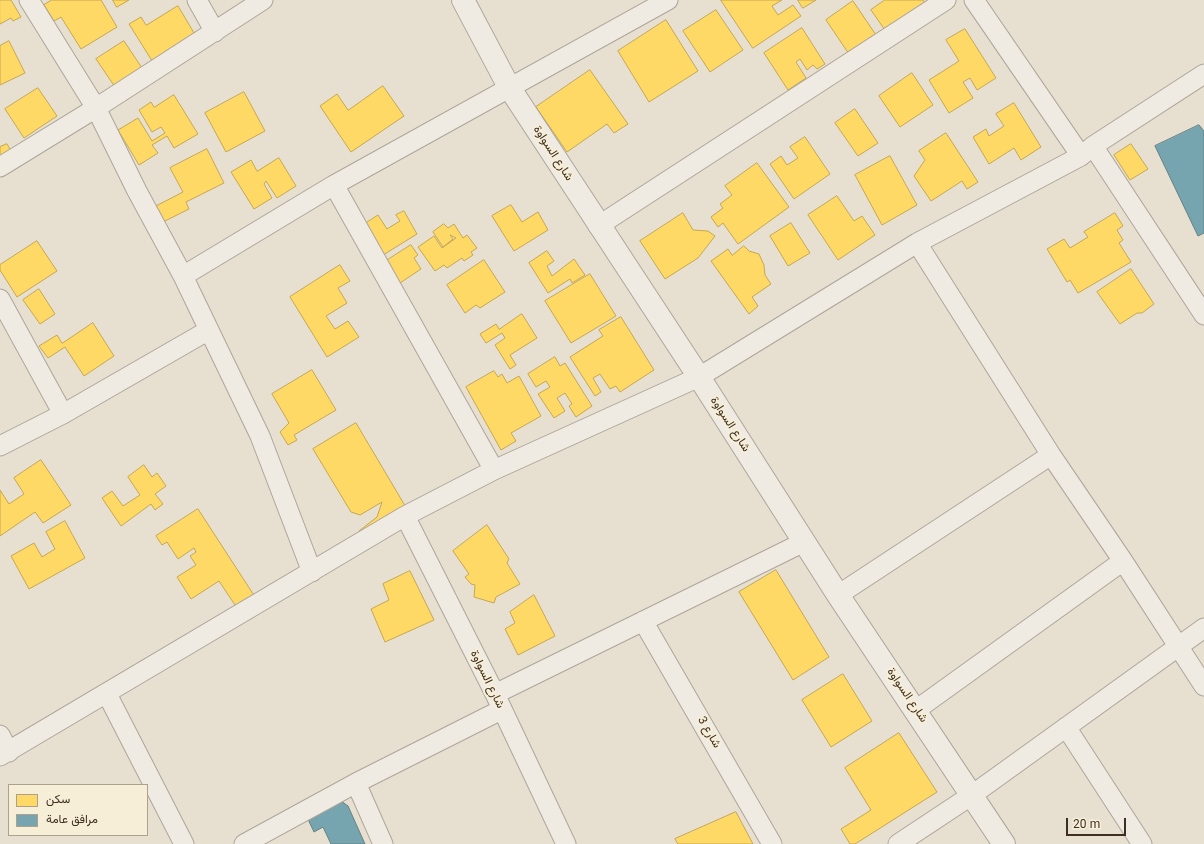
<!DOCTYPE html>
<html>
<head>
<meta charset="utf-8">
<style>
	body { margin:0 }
	#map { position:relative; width:1204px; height:844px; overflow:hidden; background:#e7e0d1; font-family:Georgia,Vazirmatn,serif }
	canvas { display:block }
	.legend { position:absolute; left:8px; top:784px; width:140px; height:52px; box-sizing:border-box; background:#f7eed8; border:1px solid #ada18e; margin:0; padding:5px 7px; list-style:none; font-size:12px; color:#3d2e20 }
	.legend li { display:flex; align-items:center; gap:8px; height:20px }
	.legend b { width:20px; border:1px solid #ada18e }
	.scale { position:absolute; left:1066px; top:818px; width:60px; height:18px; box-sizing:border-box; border:2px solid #3d2e20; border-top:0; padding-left:5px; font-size:12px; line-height:14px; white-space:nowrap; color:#3d2e20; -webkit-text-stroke:3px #f7eed8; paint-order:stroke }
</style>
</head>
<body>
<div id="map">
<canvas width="1204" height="844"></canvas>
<ul class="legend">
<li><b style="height:11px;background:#ffd966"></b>سكن</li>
<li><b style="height:11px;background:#76a5af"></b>مرافق عامة</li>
</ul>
<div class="scale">20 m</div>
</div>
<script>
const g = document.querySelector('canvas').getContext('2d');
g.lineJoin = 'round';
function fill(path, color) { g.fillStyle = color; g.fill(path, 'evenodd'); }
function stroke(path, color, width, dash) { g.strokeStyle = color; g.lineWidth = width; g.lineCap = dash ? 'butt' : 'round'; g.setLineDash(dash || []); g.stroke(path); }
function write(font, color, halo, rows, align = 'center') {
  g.font = font + ' Georgia,Vazirmatn,serif'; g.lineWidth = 4; g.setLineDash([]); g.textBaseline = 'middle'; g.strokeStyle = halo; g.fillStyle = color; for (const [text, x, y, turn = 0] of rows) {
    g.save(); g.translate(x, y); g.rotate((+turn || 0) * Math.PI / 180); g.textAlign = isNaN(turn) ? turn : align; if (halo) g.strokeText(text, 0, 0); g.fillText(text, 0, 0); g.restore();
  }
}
const homes = new Path2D(`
	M 0,0 L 11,0 L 21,17 L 13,21 L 11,18 L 0,24 Z
	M 52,0 L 101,0 L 117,27 L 81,49 L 61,17 L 54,21 L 44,5 Z
	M 113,0 L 129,0 L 117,7 Z
	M 721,0 L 782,0 L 772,6 L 778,15 L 793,5 L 801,16 L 753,48 Z
	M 798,0 L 816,0 L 803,8 Z
	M 885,0 L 923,0 L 929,9 L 887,33 L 871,10 Z
	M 853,1 L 876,35 L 849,54 L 826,20 Z
	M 178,6 L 197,38 L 154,64 L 129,24 L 141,17 L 146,25 Z
	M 716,10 L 743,50 L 710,72 L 683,31 Z
	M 666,20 L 698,71 L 649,102 L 618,51 Z
	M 802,28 L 825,64 L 817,69 L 813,65 L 807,70 L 800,59 L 796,62 L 806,78 L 788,90 L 764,53 Z
	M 965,29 L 996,78 L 977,90 L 970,78 L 963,82 L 973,98 L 949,113 L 929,80 L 959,61 L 946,40 Z
	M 9,41 L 25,73 L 0,85 L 0,46 Z
	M 124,41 L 142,68 L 115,87 L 96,59 Z
	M 590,70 L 628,124 L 614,133 L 607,124 L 567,152 L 536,107 Z
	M 912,73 L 933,105 L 900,127 L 879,96 Z
	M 383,86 L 404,116 L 351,152 L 320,106 L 337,94 L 348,110 Z
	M 38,88 L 57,116 L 24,138 L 5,109 Z
	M 244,92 L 265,131 L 226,152 L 205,113 Z
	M 174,95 L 198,134 L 174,148 L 167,136 L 152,145 L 158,153 L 139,165 L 118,130 L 138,118 L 152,141 L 165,133 L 161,127 L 152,132 L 139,110 L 151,102 L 154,107 Z
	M 1014,103 L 1041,147 L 1021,160 L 1014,148 L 989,164 L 973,137 L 986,129 L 989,136 L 1004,126 L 996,114 Z
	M 855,109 L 878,143 L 858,156 L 835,123 Z
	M 946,133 L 978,182 L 967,189 L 962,181 L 931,201 L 914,176 L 925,160 L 919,151 Z
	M 805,137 L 830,174 L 794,199 L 770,164 L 781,156 L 787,165 L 798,158 L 790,147 Z
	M 7,144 L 14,156 L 0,163 L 0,147 Z
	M 1131,144 L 1148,169 L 1130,180 L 1114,155 Z
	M 207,149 L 224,183 L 186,202 L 189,209 L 163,222 L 154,207 L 183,192 L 170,168 Z
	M 890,156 L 917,205 L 882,225 L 855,175 Z
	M 279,158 L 296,186 L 277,198 L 266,181 L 264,184 L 272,198 L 254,209 L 231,172 L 251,160 L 257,171 Z
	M 757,163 L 789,207 L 738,244 L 723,223 L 718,227 L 711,217 L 723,208 L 720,204 L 732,195 L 725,186 Z
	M 837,196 L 854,221 L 862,216 L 875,235 L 838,260 L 808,215 Z
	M 511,205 L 522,222 L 538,212 L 548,230 L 514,251 L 492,216 Z
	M 404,211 L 417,234 L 383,255 L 364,224 L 378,215 L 387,229 L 400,221 L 396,215 Z
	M 683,213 L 693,230 L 708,231 L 715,236 L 698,258 L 665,279 L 640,241 Z
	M 1115,213 L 1123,226 L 1117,230 L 1123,240 L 1119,243 L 1131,262 L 1078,293 L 1070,280 L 1067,282 L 1047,249 L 1064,239 L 1070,248 L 1088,237 L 1084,232 Z
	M 791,223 L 810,253 L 788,266 L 770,236 Z
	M 444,224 L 448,228 L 454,224 L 463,238 L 467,235 L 477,248 L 471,252 L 473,255 L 464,261 L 462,258 L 447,268 L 444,265 L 435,271 L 418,247 L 434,236 L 442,248 L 456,238 L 450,235 L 453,239 L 443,247 L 433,232 Z
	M 37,241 L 57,271 L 17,297 L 0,270 L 0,265 Z
	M 411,245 L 418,255 L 414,258 L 421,269 L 397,285 L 383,263 Z
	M 744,246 L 749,251 L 759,254 L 764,265 L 765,275 L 771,284 L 752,297 L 758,306 L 749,314 L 711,261 L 728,249 L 732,255 Z
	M 547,251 L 554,261 L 547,266 L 552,276 L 574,259 L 585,275 L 572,283 L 570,279 L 548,293 L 529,263 Z
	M 484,260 L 505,292 L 480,308 L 476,305 L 465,313 L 447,285 Z
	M 340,265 L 350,281 L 338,288 L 347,303 L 326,316 L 335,329 L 348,321 L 359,337 L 327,357 L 290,297 Z
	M 1131,269 L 1154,304 L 1142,313 L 1137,313 L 1120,324 L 1097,292 Z
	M 590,274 L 616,316 L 571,343 L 545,301 Z
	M 39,289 L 55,314 L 40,324 L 23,300 Z
	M 522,314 L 537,338 L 510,355 L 516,365 L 510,369 L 495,345 L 505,338 L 502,333 L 486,343 L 480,334 L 496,324 L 499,329 Z
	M 621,317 L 654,370 L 620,392 L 616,386 L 610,389 L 600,374 L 593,378 L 601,392 L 595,396 L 570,357 L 603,336 L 599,330 Z
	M 93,323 L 114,356 L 84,376 L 65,347 L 48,358 L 39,346 L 57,335 L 62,343 Z
	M 555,357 L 560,366 L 565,363 L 592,406 L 576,417 L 569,406 L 572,404 L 565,393 L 557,398 L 565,411 L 554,418 L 538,394 L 550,387 L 546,381 L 536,387 L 528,374 Z
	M 312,370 L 336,410 L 294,435 L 297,440 L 288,445 L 280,432 L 289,423 L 272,394 Z
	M 494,371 L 498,377 L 502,374 L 507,383 L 519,376 L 541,416 L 511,433 L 516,441 L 501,450 L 466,387 Z
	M 356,423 L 407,509 L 360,537 L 359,531 L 377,517 L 382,502 L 360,515 L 351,512 L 313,449 Z
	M 41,460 L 71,505 L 43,523 L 35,512 L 0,536 L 0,490 L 9,504 L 24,494 L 14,478 Z
	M 144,465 L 152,477 L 157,473 L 166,486 L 155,494 L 163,504 L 155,510 L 151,504 L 121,526 L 102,498 L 112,491 L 123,506 L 140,495 L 128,477 Z
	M 198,509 L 257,600 L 239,611 L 219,581 L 191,599 L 177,577 L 196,565 L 190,556 L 196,552 L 194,548 L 178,559 L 167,542 L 162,545 L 156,536 Z
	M 65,521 L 85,558 L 29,589 L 11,556 L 34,543 L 42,557 L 55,549 L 46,532 Z
	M 487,525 L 509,559 L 507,563 L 520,584 L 496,597 L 494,603 L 474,597 L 475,585 L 471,584 L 465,577 L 469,574 L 453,551 Z
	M 776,570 L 829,657 L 793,680 L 739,592 Z
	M 410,571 L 434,620 L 385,642 L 371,609 L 389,600 L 383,584 Z
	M 534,595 L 555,636 L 518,655 L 505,629 L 515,623 L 510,612 Z
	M 843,674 L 872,721 L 831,747 L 802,700 Z
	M 899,733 L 937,792 L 855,844 L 850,844 L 841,829 L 871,810 L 845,768 Z
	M 736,812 L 753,844 L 678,844 L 675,839 Z`);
const public = new Path2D(`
	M 1199,125 L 1204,131 L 1204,233 L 1198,236 L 1155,146 Z
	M 341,801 L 348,806 L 365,844 L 331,844 L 323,827 L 314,832 L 306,815 Z`);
const minor = new Path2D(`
	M 29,0 L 96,108 L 137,191 L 183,276 L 260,436 L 312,572
	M 197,0 L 215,32
	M 974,0 L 1081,156
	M 1093,146 L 1204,315
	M 0,167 L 96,108 L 263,0
	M 334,185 L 494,470
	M 598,226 L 946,0
	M 917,243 L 1051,455 L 1123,561 L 1204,686
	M 183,276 L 334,185 L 668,0
	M 0,299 L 63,414
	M 0,446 L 63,414 L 209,330
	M 405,516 L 495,694 L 566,844
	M 838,595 L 1051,455
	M 643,621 L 772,844
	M 107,694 L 184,844
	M 495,694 L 804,542
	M 916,710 L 1123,561
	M 1066,727 L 1142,844
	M 0,735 L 9,752
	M 0,756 L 405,516 L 494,470 L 699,377 L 917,243 L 1081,156 L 1093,146 L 1204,74
	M 356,783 L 383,844
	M 244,844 L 356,783 L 501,710
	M 898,844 L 972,795 L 1204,628`);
const tertiary = new Path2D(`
	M 463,0 L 509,87 L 699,377 L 838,595 L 1004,844`);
const streetNames = [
	["شارع السواوة",552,154,57],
	["شارع السواوة",729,425,57],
	["شارع السواوة",486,680,64],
	["شارع السواوة",906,696,56],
	["شارع 3",708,733,60]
];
fill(homes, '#ffd966');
stroke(homes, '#c5a651', 1);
fill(public, '#76a5af');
stroke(public, '#658184', 1);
stroke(minor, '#ada599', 21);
stroke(tertiary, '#ada599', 24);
stroke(minor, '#efebe3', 19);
stroke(tertiary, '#efebe3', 22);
write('12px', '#3d2e20', '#f7eed8', streetNames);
</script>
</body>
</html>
